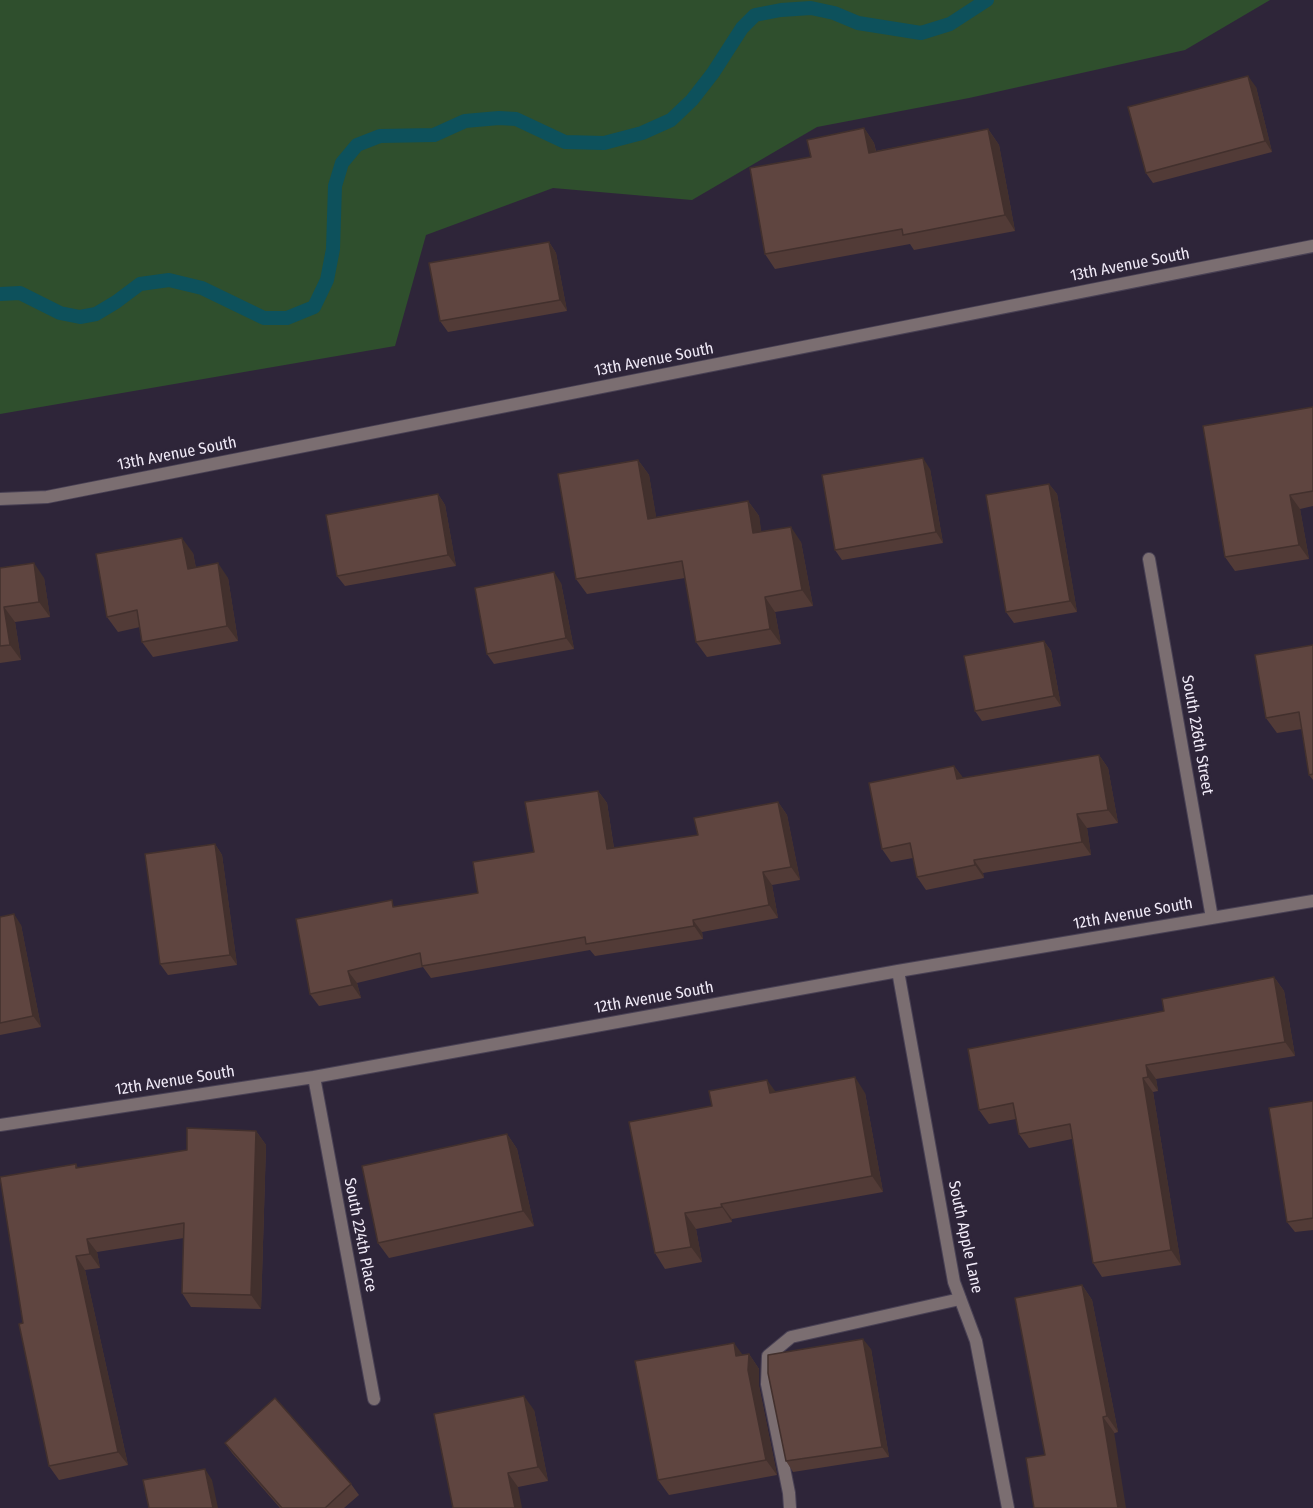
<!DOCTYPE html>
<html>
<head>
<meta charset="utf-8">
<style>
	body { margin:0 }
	canvas { display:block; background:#2e2539 }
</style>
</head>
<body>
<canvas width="1313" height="1508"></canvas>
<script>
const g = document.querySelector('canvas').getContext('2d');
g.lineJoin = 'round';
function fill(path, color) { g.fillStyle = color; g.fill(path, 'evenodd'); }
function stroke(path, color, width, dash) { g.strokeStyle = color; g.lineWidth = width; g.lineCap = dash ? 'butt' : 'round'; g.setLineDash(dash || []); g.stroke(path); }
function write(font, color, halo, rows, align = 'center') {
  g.font = font + ' "Fira Sans Condensed",sans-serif'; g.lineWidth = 6; g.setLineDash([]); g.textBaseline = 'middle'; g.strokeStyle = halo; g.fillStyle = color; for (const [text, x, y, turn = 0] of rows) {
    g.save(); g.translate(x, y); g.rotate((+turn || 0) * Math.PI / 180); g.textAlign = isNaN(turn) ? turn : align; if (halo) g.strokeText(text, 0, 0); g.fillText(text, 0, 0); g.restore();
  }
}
const green = new Path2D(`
	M 0,0 L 1270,0 L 1185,50 L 969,98 L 817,127 L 692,200 L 553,188 L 426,235 L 395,346 L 0,414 Z`);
const stream = new Path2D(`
	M 0,294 L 20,293 L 60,313 L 80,317 L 96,314 L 116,302 L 140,284 L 169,280 L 202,288 L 264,318 L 287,318 L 314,307 L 327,280 L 333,249 L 335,186 L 342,163 L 357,145 L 380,136 L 434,135 L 465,121 L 499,118 L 516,119 L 565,142 L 604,143 L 642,133 L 671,120 L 692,100 L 713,73 L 742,28 L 755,15 L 781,10 L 811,8 L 834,13 L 858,23 L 921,33 L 950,24 L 987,0`);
const lane = new Path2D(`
	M 790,1508 L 789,1493 L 767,1384 L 768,1356 L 791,1337 L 960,1299`);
const street = new Path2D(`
	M 0,499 L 47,497 L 1313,246
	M 1149,559 L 1212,918
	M 898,971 L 954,1282 L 976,1341 L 1008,1508
	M 314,1077 L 374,1399
	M 0,1125 L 314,1077 L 898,971 L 1313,901`);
const wall = new Path2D(`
	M 1256,87 L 1272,152 L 1153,183 L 1146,173 Z
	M 864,128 L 874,143 L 876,151 L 988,129 L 999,145 L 1015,231 L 914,250 L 910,244 L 775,269 L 765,254 L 811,157 Z
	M 549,242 L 556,253 L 567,311 L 448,332 L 440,321 Z
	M 1313,407 L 1313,506 L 1300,509 L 1309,559 L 1235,571 L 1225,557 Z
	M 638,460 L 649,475 L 656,517 L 748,501 L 759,516 L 761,532 L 801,542 L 813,606 L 775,612 L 781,644 L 707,657 L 696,642 L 685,578 L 587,594 L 576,579 Z
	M 930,469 L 943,543 L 842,560 L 835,550 Z
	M 1049,484 L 1057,494 L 1077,612 L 1014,623 L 1006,612 Z
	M 438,494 L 445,505 L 456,566 L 345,586 L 337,576 Z
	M 193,553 L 196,568 L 228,578 L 238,641 L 153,657 L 142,642 L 140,627 L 118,632 L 107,617 Z
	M 0,568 L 44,578 L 50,617 L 15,622 L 21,660 L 0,663 Z
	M 561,583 L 574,649 L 494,664 L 487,654 Z
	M 1044,641 L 1051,651 L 1061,706 L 982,721 L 975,711 Z
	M 1313,645 L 1313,780 L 1309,775 L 1302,729 L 1277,733 L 1266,718 Z
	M 1099,755 L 1108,768 L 1118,823 L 1087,828 L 1091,855 L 983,873 L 984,878 L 926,890 L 917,877 L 913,858 L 891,862 L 882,849 L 954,766 L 963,778 Z
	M 598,791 L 607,803 L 614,848 L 698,835 L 778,802 L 787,815 L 800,880 L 772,885 L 778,918 L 702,932 L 703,939 L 595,956 L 590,950 L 431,978 L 423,967 L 357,983 L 361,998 L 319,1006 L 310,994 L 397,906 L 478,893 L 534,852 Z
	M 215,844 L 222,855 L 237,965 L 168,975 L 160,964 Z
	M 0,917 L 21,925 L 41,1027 L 0,1035 Z
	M 1274,977 L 1284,991 L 1295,1056 L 1156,1079 L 1158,1091 L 1153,1092 L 1181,1265 L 1102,1277 L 1093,1263 L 1072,1139 L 1029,1148 L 1019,1134 L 1016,1119 L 989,1124 L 979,1110 L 1164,1011 Z
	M 776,1092 L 865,1093 L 883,1192 L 732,1219 L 732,1222 L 696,1229 L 702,1262 L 665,1269 L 655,1253 L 712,1106 Z
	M 1313,1101 L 1313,1230 L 1295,1232 L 1287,1222 Z
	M 256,1131 L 266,1145 L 261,1309 L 191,1307 L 182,1293 L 184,1238 L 97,1252 L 100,1268 L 85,1270 L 128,1465 L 59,1480 L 49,1466 L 23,1323 L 76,1164 L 78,1168 L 187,1150 Z
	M 507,1134 L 517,1149 L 534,1226 L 389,1258 L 378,1243 Z
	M 1082,1285 L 1092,1300 L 1118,1432 L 1045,1455 Z
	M 871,1349 L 889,1457 L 793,1472 L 786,1461 Z
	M 749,1354 L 759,1369 L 759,1386 L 777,1475 L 669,1495 L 658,1480 L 742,1355 Z
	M 534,1410 L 548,1481 L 518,1487 L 453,1508 Z
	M 225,1443 L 351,1484 L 359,1495 L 344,1508 L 280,1508 L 232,1453 Z`);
const shadedWall = new Path2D(`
	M 1248,76 L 1256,87 L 1272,152 L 1265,141 Z
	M 864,128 L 874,143 L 879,168 L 869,153 Z
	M 988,129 L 999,145 L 1015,231 L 1005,215 Z
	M 549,242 L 556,253 L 567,311 L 560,300 Z
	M 923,458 L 930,469 L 943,543 L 936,532 Z
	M 638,460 L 649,475 L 659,534 L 648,519 Z
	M 1049,484 L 1057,494 L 1077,612 L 1070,601 Z
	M 438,494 L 445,505 L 456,566 L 448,555 Z
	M 1290,495 L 1300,509 L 1309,559 L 1299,545 Z
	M 748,501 L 759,516 L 764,548 L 753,533 Z
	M 791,527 L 801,542 L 813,606 L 802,590 Z
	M 182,538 L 193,553 L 199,584 L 188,569 Z
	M 34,563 L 44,578 L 50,617 L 39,602 Z
	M 218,563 L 228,578 L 238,641 L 227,626 Z
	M 554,572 L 561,583 L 574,649 L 566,638 Z
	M 765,597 L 775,612 L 781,644 L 770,629 Z
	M 4,607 L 15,622 L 21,660 L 10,645 Z
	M 1044,641 L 1051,651 L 1061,706 L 1054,696 Z
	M 1099,755 L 1108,768 L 1118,823 L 1108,810 Z
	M 954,766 L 964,779 L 957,779 Z
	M 598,791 L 607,803 L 616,862 L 607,849 Z
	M 778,802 L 787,815 L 800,880 L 791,867 Z
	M 1077,814 L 1087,828 L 1091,855 L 1082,842 Z
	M 215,844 L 222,855 L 237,965 L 230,955 Z
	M 974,860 L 983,873 L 984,878 L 975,865 Z
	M 763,872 L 772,885 L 778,918 L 769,905 Z
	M 14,914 L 21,925 L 41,1027 L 33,1016 Z
	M 693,920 L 702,932 L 703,939 L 694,926 Z
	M 348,971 L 357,983 L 361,998 L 352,985 Z
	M 1274,977 L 1284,991 L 1295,1056 L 1285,1042 Z
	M 1146,1065 L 1156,1079 L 1158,1091 L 1148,1077 Z
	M 855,1077 L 865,1093 L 883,1192 L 872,1176 Z
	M 1143,1078 L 1153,1092 L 1181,1265 L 1171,1250 Z
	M 767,1080 L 778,1095 L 770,1093 Z
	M 256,1131 L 266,1145 L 261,1309 L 251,1295 Z
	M 507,1134 L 517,1149 L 534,1226 L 523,1211 Z
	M 721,1204 L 732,1219 L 732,1222 L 722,1207 Z
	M 685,1213 L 696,1229 L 702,1262 L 691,1247 Z
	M 87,1239 L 97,1252 L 100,1268 L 90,1254 Z
	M 76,1256 L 85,1270 L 128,1465 L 118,1452 Z
	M 1082,1285 L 1092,1300 L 1118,1432 L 1107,1416 Z
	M 863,1339 L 871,1349 L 889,1457 L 882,1447 Z
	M 734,1343 L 745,1358 L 736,1356 Z
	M 749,1354 L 759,1369 L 759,1386 L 777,1475 L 766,1460 L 748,1370 Z
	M 524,1396 L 534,1410 L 548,1481 L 538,1467 Z
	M 1103,1417 L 1114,1432 L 1126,1508 L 1118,1508 Z
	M 205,1469 L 212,1480 L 218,1508 L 213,1508 Z
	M 508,1473 L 518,1487 L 522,1508 L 515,1508 Z`);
const building = new Path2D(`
	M 1248,76 L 1265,141 L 1146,173 L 1128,107 Z
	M 864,128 L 869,153 L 988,129 L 1005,215 L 903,235 L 902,229 L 765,254 L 750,168 L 811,157 L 807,140 Z
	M 549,242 L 560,300 L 440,321 L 429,263 Z
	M 1313,407 L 1313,491 L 1290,495 L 1299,545 L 1225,557 L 1203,426 Z
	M 923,458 L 936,532 L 835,550 L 822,475 Z
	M 638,460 L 648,519 L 748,501 L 753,533 L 791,527 L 802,590 L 765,597 L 770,629 L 696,642 L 682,561 L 576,579 L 558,474 Z
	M 1049,484 L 1070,601 L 1006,612 L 986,495 Z
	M 438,494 L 448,555 L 337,576 L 326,515 Z
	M 182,538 L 188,569 L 218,563 L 227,626 L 142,642 L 137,610 L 107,617 L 96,554 Z
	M 34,563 L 39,602 L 4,607 L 10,645 L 0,646 L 0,568 Z
	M 554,572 L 566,638 L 487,654 L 475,588 Z
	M 1044,641 L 1054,696 L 975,711 L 964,656 Z
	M 1313,645 L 1313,774 L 1309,775 L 1299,712 L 1266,718 L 1255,655 Z
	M 1099,755 L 1108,810 L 1077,814 L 1082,842 L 974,860 L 975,865 L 917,877 L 910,843 L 882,849 L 869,783 L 954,766 L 957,779 Z
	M 598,791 L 607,849 L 698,835 L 694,818 L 778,802 L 791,867 L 763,872 L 769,905 L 693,920 L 694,926 L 586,944 L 585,937 L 422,966 L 420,953 L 348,971 L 352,985 L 310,994 L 296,919 L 392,900 L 393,907 L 478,893 L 473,862 L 534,852 L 525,802 Z
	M 215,844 L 230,955 L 160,964 L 145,854 Z
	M 14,914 L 33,1016 L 0,1023 L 0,917 Z
	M 1274,977 L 1285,1042 L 1146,1065 L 1148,1077 L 1143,1078 L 1171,1250 L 1093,1263 L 1070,1124 L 1019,1134 L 1013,1103 L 979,1110 L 968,1049 L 1164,1011 L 1162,999 Z
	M 855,1077 L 872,1176 L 721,1204 L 722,1207 L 685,1213 L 691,1247 L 655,1253 L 629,1122 L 712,1106 L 709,1091 L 767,1080 L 770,1093 Z
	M 1313,1101 L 1313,1218 L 1287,1222 L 1269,1108 Z
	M 187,1128 L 256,1131 L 251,1295 L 182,1293 L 184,1223 L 87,1239 L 90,1254 L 76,1256 L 118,1452 L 49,1466 L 19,1324 L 23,1323 L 0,1177 L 76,1164 L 76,1168 L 187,1150 Z
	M 507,1134 L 523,1211 L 378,1243 L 362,1166 Z
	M 1082,1285 L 1107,1416 L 1103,1417 L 1118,1508 L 1034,1508 L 1026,1458 L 1045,1455 L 1015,1298 Z
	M 863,1339 L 882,1447 L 786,1461 L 768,1373 L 768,1355 Z
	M 734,1343 L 736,1356 L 749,1354 L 748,1370 L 766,1460 L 658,1480 L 635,1361 Z
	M 524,1396 L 538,1467 L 508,1473 L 515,1508 L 453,1508 L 434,1414 Z
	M 275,1398 L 351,1484 L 325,1508 L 282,1508 L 225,1443 Z
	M 205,1469 L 213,1508 L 149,1508 L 143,1480 Z`);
const streetNames = [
	["13th Avenue South",1130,265,-11],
	["13th Avenue South",654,360,-11],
	["13th Avenue South",177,454,-11],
	["South 226th Street",1197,735,80],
	["12th Avenue South",1133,914,-10],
	["12th Avenue South",654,998,-10],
	["12th Avenue South",175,1081,-9],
	["South 224th Place",360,1235,79],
	["South Apple Lane",965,1237,78]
];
fill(green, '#2f4f2d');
stroke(stream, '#0d515c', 14);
stroke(lane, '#494154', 14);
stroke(street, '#494154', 14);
stroke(lane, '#7b6e71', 12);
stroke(street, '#7b6e71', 12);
fill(wall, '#523b37');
fill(shadedWall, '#42302d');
fill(building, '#5f4540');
stroke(building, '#42302d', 1.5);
write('16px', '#f1ebf8', '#2e2539', streetNames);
</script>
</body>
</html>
